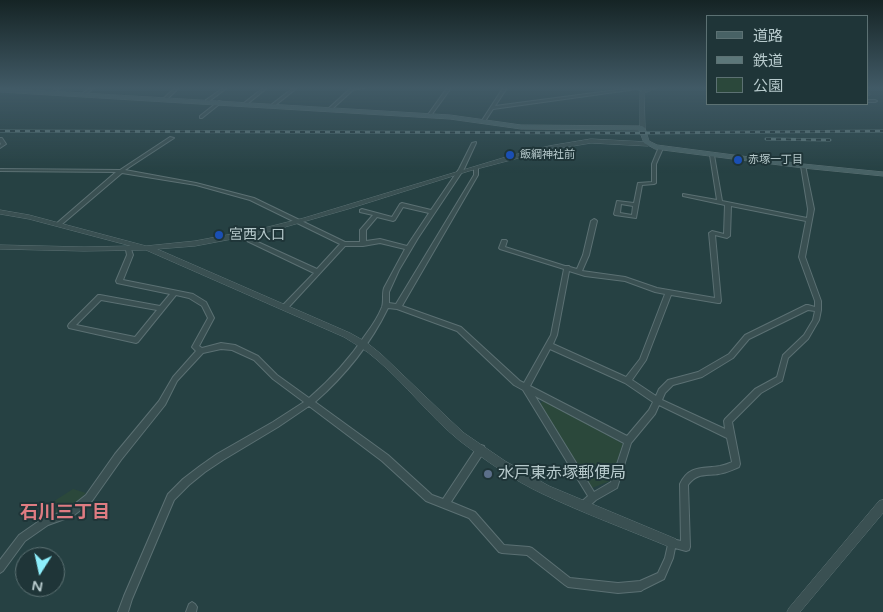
<!DOCTYPE html>
<html>
<head>
<meta charset="utf-8">
<style>
	body { margin:0 }
	#map { position:relative; width:883px; height:612px; overflow:hidden; background:#264143; font-family:"Varela Round","Noto Sans JP",sans-serif }
	canvas { display:block }
	.legend { position:absolute; left:706px; top:15px; width:162px; height:90px; box-sizing:border-box; background:#1f3538; border:1px solid #5c7173; margin:0; padding:6px 9px; list-style:none; font-size:15px; color:#b7cacc }
	.legend li { display:flex; align-items:center; gap:10px; height:25px }
	.legend b { width:25px; border:1px solid #5c7173 }
	.north { position:absolute; left:15px; top:547px; width:50px; height:50px; box-sizing:border-box; background:#1f3538; border:1px solid #5c7173; border-radius:50%; rotate:190deg; font-size:14px; font-weight:700; line-height:20px; text-align:center; color:#b7cacc }
	.north::after { content:''; display:block; margin:auto; width:18px; height:22px; background:#8deefb; clip-path:polygon(50% 0,100% 100%,50% 72%,0 100%) }
</style>
</head>
<body>
<div id="map">
<canvas width="883" height="612"></canvas>
<ul class="legend">
<li><b style="height:6px;background:#486265"></b>道路</li>
<li><b style="height:6px;background:#5c7779"></b>鉄道</li>
<li><b style="height:14px;background:#2b483b"></b>公園</li>
</ul>
<div class="north">N</div>
</div>
<script>
const g = document.querySelector('canvas').getContext('2d');
g.lineJoin = 'round';
function fill(path, color) { g.fillStyle = color; g.fill(path, 'evenodd'); }
function stroke(path, color, width, dash) { g.strokeStyle = color; g.lineWidth = width; g.lineCap = dash ? 'butt' : 'round'; g.setLineDash(dash || []); g.stroke(path); }
function write(font, color, halo, rows, align = 'center') {
  g.font = font + ' "Varela Round","Noto Sans JP",sans-serif'; g.lineWidth = 4; g.setLineDash([]); g.textBaseline = 'middle'; g.strokeStyle = halo; g.fillStyle = color; for (const [text, x, y, turn = 0] of rows) {
    g.save(); g.translate(x, y); g.rotate((+turn || 0) * Math.PI / 180); g.textAlign = isNaN(turn) ? turn : align; if (halo) g.strokeText(text, 0, 0); g.fillText(text, 0, 0); g.restore();
  }
}
const green = new Path2D(`
	M 544,400 L 623,444 L 610,481 L 592,488 L 544,410 L 539,405 Z
	M 73,489 L 86,493 L 71,508 L 50,515 L 48,505 Z`);
const minor = new Path2D(`
	M 56,88 L 60,88 L 53,94 L 51,94 L 51,92 Z
	M 90,88 L 94,88 L 85,95 L 83,95 L 83,93 Z
	M 175,88 L 179,88 L 166,100 L 164,100 L 164,98 Z
	M 223,88 L 227,88 L 208,102 L 206,102 L 206,100 Z
	M 263,88 L 267,88 L 246,105 L 244,105 L 244,103 Z
	M 293,88 L 297,88 L 273,107 L 271,107 L 271,105 Z
	M 351,88 L 364,88 L 353,90 L 331,110 L 329,110 L 329,108 Z
	M 447,88 L 451,88 L 430,117 L 428,117 L 427,116 Z
	M 503,88 L 507,88 L 495,106 L 632,88 L 639,88 L 645,90 L 643,91 L 637,89 L 493,109 L 484,123 L 482,123 L 481,122 Z
	M 867,100 L 875,100 L 877,101 L 875,102 L 867,102 Z
	M 219,101 L 222,102 L 202,118 L 200,118 L 200,116 Z
	M 170,137 L 174,138 L 125,170 L 196,183 L 254,198 L 345,242 L 360,242 L 360,230 L 373,215 L 360,212 L 360,210 L 362,209 L 392,217 L 400,204 L 402,203 L 431,210 L 459,169 L 472,143 L 476,142 L 476,143 L 464,169 L 418,238 L 399,270 L 389,292 L 389,303 L 396,304 L 474,175 L 474,168 L 476,167 L 478,167 L 478,175 L 402,306 L 461,327 L 520,381 L 524,383 L 551,335 L 564,269 L 500,249 L 499,248 L 502,240 L 506,240 L 507,241 L 505,247 L 565,266 L 569,266 L 570,267 L 577,269 L 583,255 L 591,221 L 594,219 L 596,220 L 597,221 L 589,255 L 582,271 L 625,277 L 657,288 L 715,298 L 709,233 L 712,231 L 724,234 L 725,205 L 683,196 L 683,194 L 717,200 L 710,155 L 712,154 L 714,155 L 722,201 L 807,218 L 808,209 L 801,166 L 801,165 L 805,165 L 814,209 L 805,257 L 821,301 L 821,310 L 819,320 L 808,339 L 788,358 L 782,381 L 761,393 L 732,422 L 739,458 L 740,464 L 739,467 C 734,469 728,472 723,473 C 709,477 698,471 688,485 L 690,547 L 689,550 L 686,551 L 675,548 L 673,558 L 664,579 L 644,589 L 641,591 L 618,593 L 568,587 L 565,585 L 527,555 L 502,553 L 499,552 L 469,518 L 426,501 L 382,461 L 309,406 L 278,427 L 223,460 L 205,472 L 189,485 L 174,500 L 132,599 L 128,612 L 118,612 L 124,596 L 168,494 L 183,479 L 200,466 L 217,454 L 273,422 L 304,402 L 273,379 L 254,360 L 232,350 L 221,349 L 203,353 L 177,381 L 165,405 L 121,460 L 92,501 L 73,516 L 48,525 L 25,541 L 3,571 L 0,573 L 0,560 L 19,535 L 42,519 L 67,510 L 86,495 L 115,454 L 159,401 L 173,377 L 196,351 L 192,347 L 208,318 L 202,306 L 189,298 L 176,295 L 138,342 L 136,343 L 69,328 L 68,326 L 69,324 L 98,295 L 100,295 L 160,306 L 170,294 L 117,283 L 116,281 L 127,255 L 126,250 L 127,249 L 131,249 L 133,255 L 123,280 L 193,294 L 206,302 L 214,318 L 199,346 L 202,348 L 221,343 L 235,345 L 258,356 L 277,375 L 309,398 C 331,379 350,358 366,334 C 372,326 378,317 382,307 C 384,301 382,294 384,288 L 405,249 L 380,243 L 363,246 L 345,246 L 287,309 L 283,309 L 282,307 L 283,305 L 314,273 L 245,240 L 240,235 L 241,234 L 245,234 L 249,238 L 317,269 L 340,244 L 250,200 L 196,185 L 122,173 L 61,225 L 57,225 L 56,224 L 57,223 L 116,172 L 0,171 L 0,169 L 120,170 ZM 731,206 L 806,221 L 799,257 L 815,301 L 815,307 L 808,305 L 806,305 L 745,335 L 729,354 L 698,372 L 668,380 L 659,389 L 656,396 L 632,380 L 646,360 L 671,295 L 718,303 L 720,303 L 721,301 L 715,235 L 727,238 L 730,236 ZM 403,207 L 429,213 L 407,246 L 380,239 L 366,241 L 366,230 L 377,217 L 393,221 L 395,220 ZM 569,271 L 585,276 L 625,281 L 655,292 L 665,294 L 640,359 L 626,377 L 553,344 L 557,335 ZM 101,300 L 157,310 L 135,337 L 76,325 ZM 388,308 L 397,309 L 457,331 L 514,385 L 523,390 L 588,496 L 580,503 L 579,506 L 580,509 L 583,510 L 586,509 L 596,500 L 617,488 L 631,443 L 655,414 L 659,405 L 727,438 L 732,462 C 728,464 724,465 720,466 C 702,469 689,465 680,484 L 681,541 L 672,539 L 669,540 L 665,558 L 658,573 L 640,581 L 618,583 L 570,578 L 532,548 L 529,547 L 504,545 L 475,512 L 451,502 L 484,452 L 485,449 L 484,446 L 481,445 L 478,446 L 443,499 L 432,495 L 388,455 L 315,402 C 345,376 371,343 388,308 ZM 808,310 L 815,311 L 813,320 L 804,335 L 783,355 L 777,377 L 755,389 L 725,419 L 724,421 L 725,429 L 662,400 L 665,393 L 673,385 L 702,377 L 733,358 L 749,339 ZM 550,349 L 625,383 L 653,402 L 649,410 L 627,436 L 530,386 ZM 535,396 L 624,443 L 611,482 L 594,492 Z
	M 0,138 L 2,138 L 6,144 L 0,148 L 0,145 L 1,144 L 0,142 Z
	M 659,147 L 663,148 L 656,164 L 656,183 L 654,184 L 642,185 L 636,218 L 615,215 L 614,214 L 617,201 L 634,203 L 638,183 L 652,182 L 652,164 ZM 621,204 L 633,206 L 632,215 L 620,213 Z
	M 192,602 L 195,604 L 197,607 L 196,612 L 186,612 L 189,604 Z`);
const tertiary = new Path2D(`
	M 652,88 L 657,88 L 644,93 L 645,128 L 640,129 L 640,92 Z
	M 867,91 L 869,92 L 870,95 L 867,95 Z
	M 591,139 L 648,142 L 651,144 L 648,146 L 591,143 L 549,150 L 469,171 L 348,209 L 264,233 L 195,246 L 157,249 L 350,333 L 366,342 L 381,354 L 450,420 L 464,433 L 505,461 L 549,486 L 676,539 L 677,543 L 676,547 L 672,548 C 629,530 585,514 543,494 C 513,480 485,460 460,441 C 429,416 406,384 376,359 C 366,350 355,344 344,337 L 146,250 L 84,251 L 0,249 L 0,245 L 84,247 L 131,246 L 29,219 L 0,214 L 0,210 L 29,215 L 146,246 L 195,241 L 264,228 L 304,218 L 506,157 L 549,146 Z
	M 883,500 L 883,513 L 800,612 L 787,612 L 789,608 L 879,501 Z`);
const secondary = new Path2D(`
	M 0,88 L 450,115 L 521,125 L 642,126 L 645,128 L 649,141 L 657,145 L 803,164 L 883,172 L 883,176 L 803,168 L 655,149 L 644,143 L 639,130 L 521,129 L 450,119 L 0,92 Z`);
const rail = new Path2D(`
	M 0,131 L 643,133 L 883,131
	M 766,139 L 830,140`);
const markers = [
	[510,155,5,"#1a4fb4"],
	[738,160,5,"#1a4fb4"],
	[219,235,5,"#1a4fb4"],
	[488,474,5,"#5c6f8a"]
];
const farPoinames = [
	["飯綱神社前",520,155],
	["赤塚一丁目",748,160]
];
const poiNames = [
	["宮西入口",229,235]
];
const nearPoinames = [
	["水戸東赤塚郵便局",498,474]
];
const nearNeighbourhoodnames = [
	["石川三丁目",65,513]
];
fill(green, '#2b483b');
stroke(minor, '#5b7073', 2);
stroke(tertiary, '#5b7073', 1);
stroke(secondary, '#5b7073', 1);
fill(minor, '#3a5052');
fill(tertiary, '#3a5052');
fill(secondary, '#486265');
stroke(rail, '#5c7779', 3);
stroke(rail, '#1f3538', 2, [5]);
const sky = g.createLinearGradient(0, 0, 0, 173);
sky.addColorStop(0, '#152425');
sky.addColorStop(0.51, '#415a66');
sky.addColorStop(1, '#415a6600');
g.fillStyle = sky;
g.fillRect(0, 0, 883, 173);
for (const [x, y, r, color] of markers) { const dot = new Path2D(); dot.arc(x, y, r, 0, 2 * Math.PI); g.fillStyle = color; g.fill(dot); stroke(dot, '#1f3538', 2); }
write('11px', '#b7cacc', '#1f3538', farPoinames, 'left');
write('14px', '#b7cacc', '#1f3538', poiNames, 'left');
write('16px', '#b7cacc', '#1f3538', nearPoinames, 'left');
write('bold 18px', '#df7c82', '#1f3538', nearNeighbourhoodnames);
</script>
</body>
</html>
